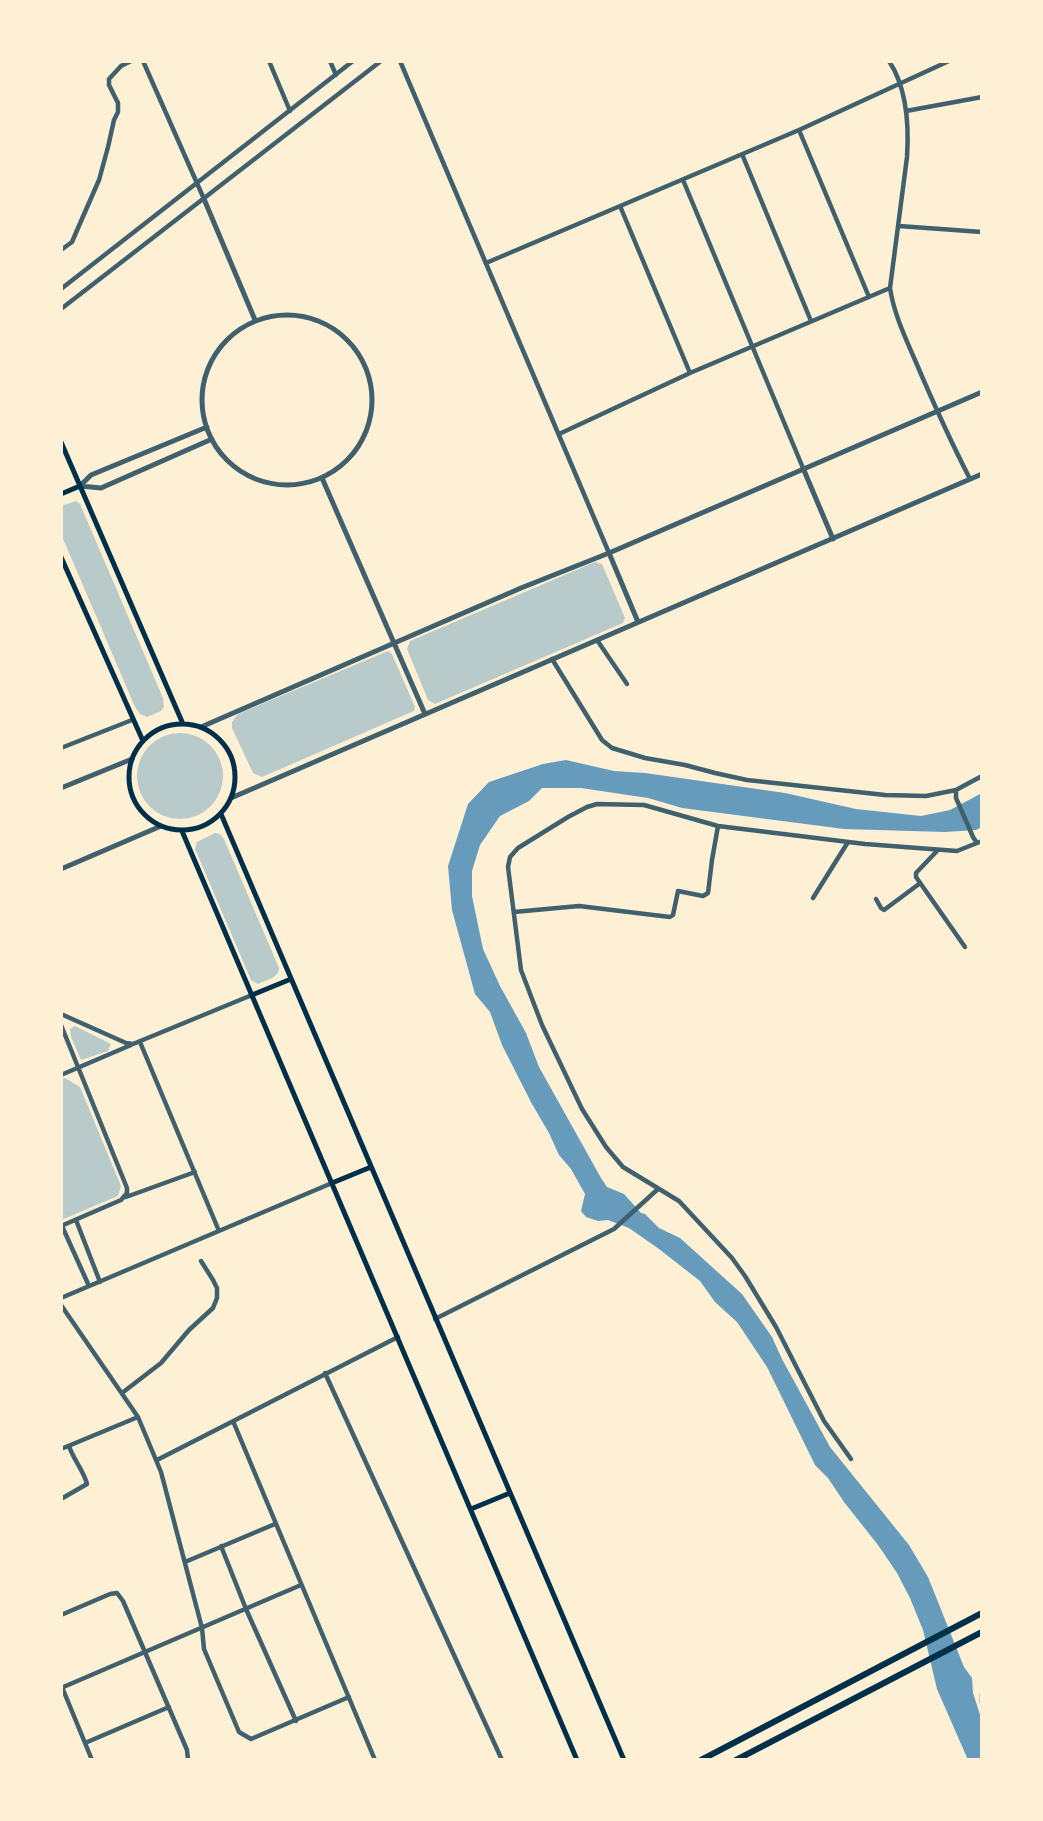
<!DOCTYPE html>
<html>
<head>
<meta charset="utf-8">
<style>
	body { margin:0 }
	#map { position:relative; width:1043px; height:1821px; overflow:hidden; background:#fdf0d5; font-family:Raleway,sans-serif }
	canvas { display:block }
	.frame { position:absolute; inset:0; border:63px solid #fdf0d5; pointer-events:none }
</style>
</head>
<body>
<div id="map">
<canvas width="1043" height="1821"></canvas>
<div class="frame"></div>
</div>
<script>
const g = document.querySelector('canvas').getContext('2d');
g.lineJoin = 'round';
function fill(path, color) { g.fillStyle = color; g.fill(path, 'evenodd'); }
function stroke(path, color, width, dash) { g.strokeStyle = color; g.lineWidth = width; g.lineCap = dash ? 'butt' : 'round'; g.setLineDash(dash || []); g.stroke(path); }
const green = new Path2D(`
	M 76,501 L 80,504 L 163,698 L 164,707 L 161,711 L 147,717 L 140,714 L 135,707 L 61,534 L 61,506 Z
	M 595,562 L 602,564 L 625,618 L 623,623 L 435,704 L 428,700 L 407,649 L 410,641 Z
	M 388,651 L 392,654 L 415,707 L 414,711 L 262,777 L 253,773 L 232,728 L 232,722 L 238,714 Z
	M137 776a43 43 0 1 1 86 0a43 43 0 1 1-86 0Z
	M 215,833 L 220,834 L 224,839 L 279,968 C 279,978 266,980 258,984 L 251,980 L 195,849 L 197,842 Z
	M 75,1026 L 111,1044 L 108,1051 L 81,1060 L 71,1037 L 70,1029 Z
	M 65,1078 L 80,1087 L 121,1186 L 118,1196 L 61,1220 L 61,1079 Z`);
const water = new Path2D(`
	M 566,760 L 614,771 L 645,773 L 785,793 L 856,809 L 921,816 L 950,810 L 982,793 L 982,827 L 976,830 L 945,832 L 844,829 L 682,808 L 648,798 L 581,788 L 542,788 L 529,801 L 500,816 L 480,845 L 472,871 L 472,896 L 483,949 L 500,986 L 526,1033 L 539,1067 L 601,1178 L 607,1187 L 624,1194 L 641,1213 L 645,1214 L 659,1228 L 680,1238 L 742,1294 L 772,1337 L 782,1359 L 830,1447 L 909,1545 L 928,1577 L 964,1667 L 972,1678 L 973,1693 L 982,1721 L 982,1760 L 968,1760 L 937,1689 L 923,1630 L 910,1598 L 897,1573 L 878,1545 L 844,1502 L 828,1478 L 815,1465 L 767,1367 L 737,1322 L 715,1302 L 700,1281 L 659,1249 L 629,1228 L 608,1220 L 598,1221 L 586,1217 L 581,1211 L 585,1194 L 571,1169 L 559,1155 L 549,1133 L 532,1104 L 502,1045 L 490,1012 L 475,994 L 452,910 L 448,866 L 468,804 L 489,782 L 543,764 Z`);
const minor = new Path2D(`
	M 143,61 L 204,199
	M 269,61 L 290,111
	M 330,61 L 336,75
	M 400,61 L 609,553
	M 889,61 C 907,88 909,126 907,157 L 890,288 C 894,314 905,337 915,360 C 932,400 950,440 970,479
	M 906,111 L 982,97
	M 799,130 L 869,297
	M 742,154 L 811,321
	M 683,180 L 803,468
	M 620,206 L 690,373
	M 899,226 L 982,232
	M 61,250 L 72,242 L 78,228 L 99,180 L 108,147 L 114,120 L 118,112 L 118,103 L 109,85 L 109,79 L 121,66 L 131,61
	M 486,263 L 799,130 L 949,61
	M 61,289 L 353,61
	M 61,309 L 381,61
	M 559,434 L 690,373 L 890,288
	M 597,640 L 627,684
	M 552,659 L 602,740 L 612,748 L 645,758 L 685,765 L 715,773 L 747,780 L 885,795 L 926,796 L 956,790 L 982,776
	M 61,748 L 132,720
	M 956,790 L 956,798 L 973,837 L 977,843
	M 937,851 L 916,873 L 916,877 L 965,947
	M 813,898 L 848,842
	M 876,899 L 881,908 L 884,910 L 919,884
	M 514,912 L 579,906 L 670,917 L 673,915 L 678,891 L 703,896 L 708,893 L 712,860 L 718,826
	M 61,1014 L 126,1043 L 133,1044 L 252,995
	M 61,1025 L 127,1188 L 127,1193 L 121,1200 L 61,1226
	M 140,1042 L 219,1231
	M 61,1075 L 131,1045
	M 126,1197 L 195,1172
	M 76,1220 L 100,1282
	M 62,1226 L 89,1286
	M 61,1298 L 332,1183
	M 61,1305 L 138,1417 L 161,1472 L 202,1628 L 204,1649 L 239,1732 L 251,1739 L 349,1697
	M 435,1319 L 614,1229 L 658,1189
	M 325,1373 L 502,1760
	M 122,1393 L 161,1363 L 189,1330 L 213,1308 L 217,1298 L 217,1288 L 213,1280 L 201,1261
	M 233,1421 L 375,1760
	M 61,1449 L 138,1417
	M 851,1459 L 824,1421 L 776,1327 L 745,1276 L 732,1258 L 679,1201 L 623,1167 L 606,1147 L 582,1109 L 542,1025 L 521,970 L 508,867 L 510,857 L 518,848 L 568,817 L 587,807 L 597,804 L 644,805 L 718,826 L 865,844 L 957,851 L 982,841
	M 157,1460 L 398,1337
	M 61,1499 L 87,1484 C 84,1471 73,1459 69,1446
	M 221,1546 L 246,1609 L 296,1721
	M 185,1562 L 275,1524
	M 61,1615 L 110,1594 L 117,1593 L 123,1601 L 187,1750 L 188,1760
	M 62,1687 L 92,1760
	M 61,1688 L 301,1585
	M 982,1694 L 982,1703
	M 85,1743 L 169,1707`);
const tertiary = new Path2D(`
	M 204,199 L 255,320
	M202 400a85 85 0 1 1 170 0a85 85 0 1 1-170 0Z
	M 803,468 L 833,539
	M 322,478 L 425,714
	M 80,486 L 101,488 L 212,439
	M 80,486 L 91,475 L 207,427
	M 609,553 L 638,622
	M 201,727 L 521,588 L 609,553 L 982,392
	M 61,788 L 132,759
	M 231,798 L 982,474
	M 61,869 L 161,826`);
const secondary = new Path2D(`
	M 61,442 L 183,724
	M 61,494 L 80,486
	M 61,557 L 143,741
	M129 777a53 53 0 1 1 106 0a53 53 0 1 1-106 0Z
	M 221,814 L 624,1760
	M 182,831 L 577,1760
	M 252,995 L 291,979
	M 332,1183 L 371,1167
	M 471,1509 L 510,1493`);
const primary = new Path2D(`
	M 701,1760 L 982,1613
	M 736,1760 L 982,1632`);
fill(green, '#b9caca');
fill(water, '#669bbc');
stroke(minor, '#3f606c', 4.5);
stroke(tertiary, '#3f606c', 5);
stroke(secondary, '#003049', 5);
stroke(primary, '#003049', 6);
</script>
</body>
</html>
